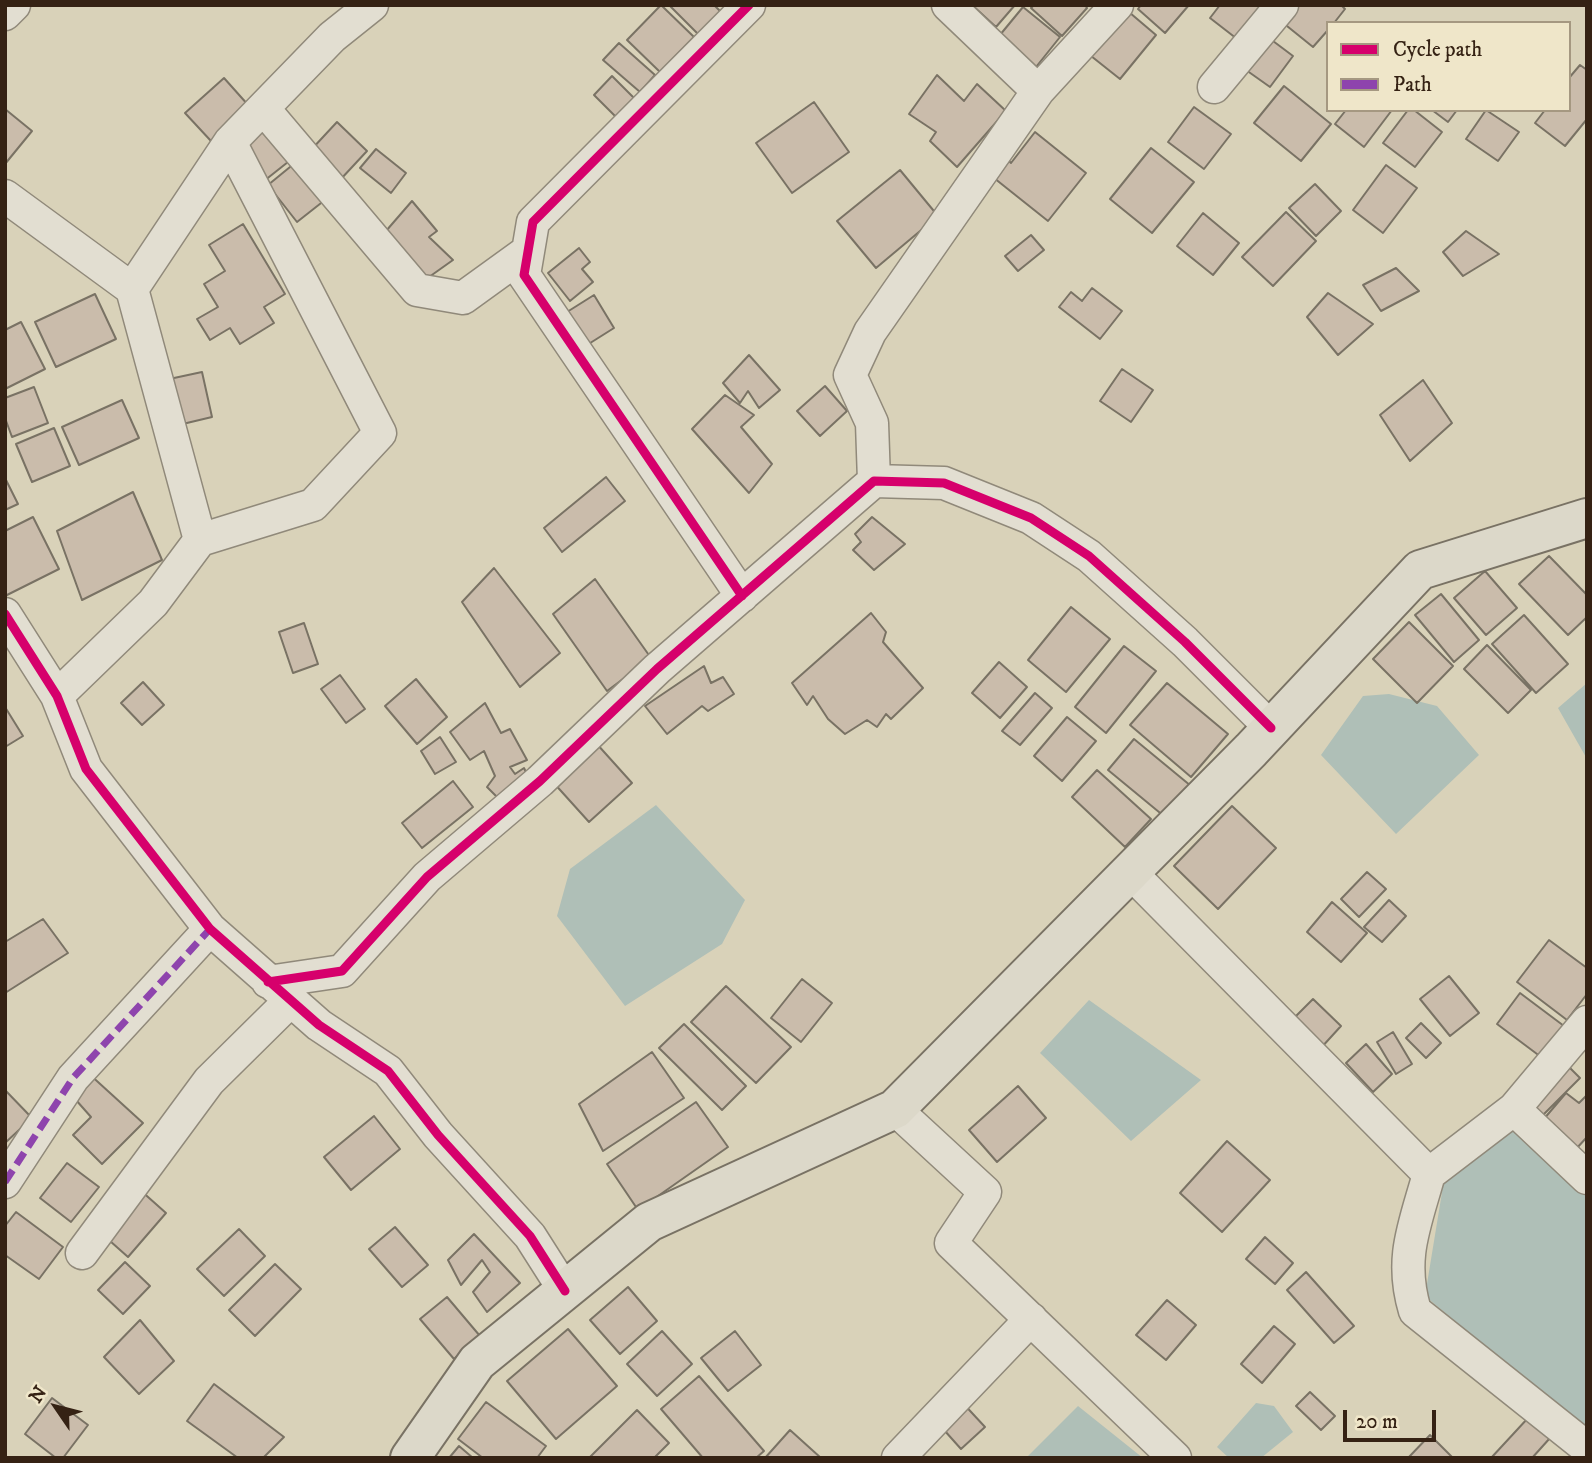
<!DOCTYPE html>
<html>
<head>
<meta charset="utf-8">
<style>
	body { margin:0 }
	#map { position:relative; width:1592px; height:1463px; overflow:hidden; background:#d9d2b9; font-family:"IM FELL DW Pica",serif }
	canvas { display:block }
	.frame { position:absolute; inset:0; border:7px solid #352214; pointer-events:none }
	.legend { position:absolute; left:1326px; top:21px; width:245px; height:91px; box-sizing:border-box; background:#efe6c9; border:2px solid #a59881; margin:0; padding:9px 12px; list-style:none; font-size:21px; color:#352214 }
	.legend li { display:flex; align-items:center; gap:14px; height:35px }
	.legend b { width:35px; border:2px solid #a59881 }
	.north { position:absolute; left:21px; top:1372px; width:70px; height:70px; -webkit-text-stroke:5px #efe6c9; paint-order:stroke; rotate:305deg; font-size:19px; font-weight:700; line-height:28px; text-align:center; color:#352214 }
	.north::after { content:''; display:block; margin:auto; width:24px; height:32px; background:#352214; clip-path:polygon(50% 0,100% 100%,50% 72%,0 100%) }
	.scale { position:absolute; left:1343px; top:1410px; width:93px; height:32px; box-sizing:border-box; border:4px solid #352214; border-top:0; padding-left:9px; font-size:21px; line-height:24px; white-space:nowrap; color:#352214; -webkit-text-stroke:5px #efe6c9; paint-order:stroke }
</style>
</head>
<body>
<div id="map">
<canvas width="1592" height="1463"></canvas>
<div class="frame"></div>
<ul class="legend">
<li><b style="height:9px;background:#d6006c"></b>Cycle path</li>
<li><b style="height:9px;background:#8e44ad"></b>Path</li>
</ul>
<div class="north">N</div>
<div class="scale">20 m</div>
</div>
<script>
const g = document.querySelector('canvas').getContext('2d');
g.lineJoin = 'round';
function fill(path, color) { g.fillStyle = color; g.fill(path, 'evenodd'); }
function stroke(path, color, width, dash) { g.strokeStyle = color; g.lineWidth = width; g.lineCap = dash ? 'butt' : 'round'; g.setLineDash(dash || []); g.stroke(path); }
const water = new Path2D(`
	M 1587,683 L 1587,759 L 1558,708 Z
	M 1389,694 L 1437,706 L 1479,755 L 1396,834 L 1321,755 L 1363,696 Z
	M 656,805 L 745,900 L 722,944 L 625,1006 L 557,916 L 570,869 Z
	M 1089,1000 L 1201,1080 L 1131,1141 L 1040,1053 Z
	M 1517,1123 L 1587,1184 L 1587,1432 L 1425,1296 L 1445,1174 Z
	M 1256,1403 L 1274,1406 L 1293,1432 L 1261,1458 L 1229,1458 L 1217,1447 Z
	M 1078,1406 L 1143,1458 L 1026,1458 Z`);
const building = new Path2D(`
	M 661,5 L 694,37 L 660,72 L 627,40 Z
	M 669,5 L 714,5 L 723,14 L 700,36 Z
	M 972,5 L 1015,5 L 996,27 Z
	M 1034,5 L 1085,5 L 1087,8 L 1062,36 L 1031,8 Z
	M 1141,5 L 1189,5 L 1165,33 L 1138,9 Z
	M 1220,5 L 1267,5 L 1241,42 L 1210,18 Z
	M 1296,5 L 1341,5 L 1345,9 L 1334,23 L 1328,23 L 1328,30 L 1313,47 L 1282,22 Z
	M 1023,7 L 1060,37 L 1032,72 L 995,41 Z
	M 1123,7 L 1156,35 L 1120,79 L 1086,52 Z
	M 1269,38 L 1293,56 L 1270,87 L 1246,70 Z
	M 619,43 L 655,75 L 640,92 L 603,60 Z
	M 1580,65 L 1587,70 L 1587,119 L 1565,146 L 1535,123 L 1545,110 L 1569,110 L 1569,78 Z
	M 937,75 L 964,101 L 977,84 L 1006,111 L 957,167 L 930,141 L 936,132 L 909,114 Z
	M 612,76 L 634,98 L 616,117 L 594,95 Z
	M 224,78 L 249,106 L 211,141 L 185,113 Z
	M 1284,86 L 1331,124 L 1301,161 L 1254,123 Z
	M 814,102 L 849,152 L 792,193 L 756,143 Z
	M 1194,107 L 1231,134 L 1204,169 L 1168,142 Z
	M 5,109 L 32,131 L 5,164 Z
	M 1346,110 L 1392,110 L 1364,147 L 1335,124 Z
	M 1408,110 L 1414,110 L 1442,132 L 1415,167 L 1383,143 Z
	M 1432,110 L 1457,110 L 1448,122 Z
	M 1486,110 L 1519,132 L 1498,161 L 1466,139 Z
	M 263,118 L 293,158 L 264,181 L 236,140 Z
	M 337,122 L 367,151 L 340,180 L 310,151 Z
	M 1035,132 L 1086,173 L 1048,221 L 994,178 L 1008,160 L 1011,163 Z
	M 1151,148 L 1194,182 L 1152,233 L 1110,199 Z
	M 376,149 L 406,173 L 391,193 L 360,168 Z
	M 301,158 L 330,196 L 297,222 L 268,185 Z
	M 1386,165 L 1417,188 L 1383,233 L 1353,210 Z
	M 900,170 L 938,216 L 876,268 L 837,221 Z
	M 1315,184 L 1341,211 L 1316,236 L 1289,208 Z
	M 412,201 L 437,231 L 429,237 L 453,260 L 422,282 L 386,231 Z
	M 1286,212 L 1316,241 L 1273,286 L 1242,257 Z
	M 1203,213 L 1239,243 L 1213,275 L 1177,246 Z
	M 243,224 L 285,294 L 264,307 L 274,323 L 240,344 L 230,328 L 210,340 L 197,319 L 218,307 L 204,284 L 225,271 L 209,245 Z
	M 1466,231 L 1499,254 L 1463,276 L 1443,252 Z
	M 1031,235 L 1044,250 L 1018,271 L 1005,256 Z
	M 579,248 L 590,262 L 582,269 L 593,282 L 570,301 L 548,273 Z
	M 1396,268 L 1419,291 L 1381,311 L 1363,285 Z
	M 1092,288 L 1122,311 L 1100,339 L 1059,307 L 1071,292 L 1082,301 Z
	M 1328,293 L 1373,324 L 1338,355 L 1307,317 Z
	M 95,294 L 116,339 L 56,367 L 35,322 Z
	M 594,295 L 614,328 L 587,345 L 567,312 Z
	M 21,322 L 45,369 L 5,389 L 5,330 Z
	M 749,355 L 780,390 L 759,408 L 748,391 L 740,403 L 723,383 Z
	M 1122,369 L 1153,390 L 1131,422 L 1100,401 Z
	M 202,372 L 212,417 L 170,427 L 160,381 Z
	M 1423,380 L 1452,423 L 1410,461 L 1380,415 Z
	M 825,386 L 847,411 L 820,436 L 797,411 Z
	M 34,387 L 48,423 L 12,437 L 5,418 L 5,398 Z
	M 725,395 L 754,415 L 741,427 L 772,464 L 749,493 L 692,429 Z
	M 122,400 L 139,438 L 79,465 L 62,427 Z
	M 54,428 L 70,466 L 32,482 L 16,444 Z
	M 606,477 L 625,501 L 562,552 L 544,528 Z
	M 5,478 L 18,504 L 5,510 Z
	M 133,492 L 162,560 L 82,600 L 57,531 Z
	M 33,517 L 59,569 L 5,596 L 5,531 Z
	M 872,517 L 905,544 L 874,570 L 853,550 L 861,542 L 855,534 Z
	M 1549,556 L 1587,595 L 1587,617 L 1568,635 L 1519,584 Z
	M 494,568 L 560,653 L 520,687 L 462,602 Z
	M 1485,571 L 1517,608 L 1486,635 L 1454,598 Z
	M 595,579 L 651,658 L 607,691 L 553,614 Z
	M 1441,594 L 1479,640 L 1454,662 L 1415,615 Z
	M 1071,607 L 1110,639 L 1066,692 L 1028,660 Z
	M 871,613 L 886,632 L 883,642 L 923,688 L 891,719 L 886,714 L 877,727 L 867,720 L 845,734 L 828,719 L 813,696 L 807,705 L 792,683 Z
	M 1524,615 L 1568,664 L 1536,693 L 1492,644 Z
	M 1409,622 L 1453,666 L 1417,703 L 1373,659 Z
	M 304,623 L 318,664 L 293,673 L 279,632 Z
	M 1487,645 L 1531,690 L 1508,713 L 1464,669 Z
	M 1124,646 L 1156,671 L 1106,733 L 1075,707 Z
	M 999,662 L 1027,687 L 1000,718 L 972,693 Z
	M 704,666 L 711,683 L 723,677 L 734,694 L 708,711 L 702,706 L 667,734 L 645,706 Z
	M 340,675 L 365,709 L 346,723 L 321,689 Z
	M 416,679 L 447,717 L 417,744 L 385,706 Z
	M 143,682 L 164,705 L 142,725 L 121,703 Z
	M 1167,683 L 1228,734 L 1191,777 L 1130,725 Z
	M 1035,693 L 1052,708 L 1020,745 L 1002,731 Z
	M 485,703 L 501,733 L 510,729 L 527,760 L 510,767 L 515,774 L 524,768 L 530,781 L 501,801 L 487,787 L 495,776 L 484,751 L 470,760 L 450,732 Z
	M 5,707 L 23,736 L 5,747 Z
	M 1067,717 L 1096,741 L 1062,781 L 1034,756 Z
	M 440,737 L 456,762 L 435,774 L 421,751 Z
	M 1134,739 L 1191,786 L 1165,817 L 1108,770 Z
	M 596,743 L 632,783 L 589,822 L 552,781 Z
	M 1097,770 L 1151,819 L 1125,847 L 1072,797 Z
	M 453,781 L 473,807 L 422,848 L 402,823 Z
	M 1232,806 L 1276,848 L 1218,909 L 1174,866 Z
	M 1367,872 L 1386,889 L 1359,917 L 1341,899 Z
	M 1389,900 L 1406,916 L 1382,942 L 1364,927 Z
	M 1332,902 L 1367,933 L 1341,962 L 1307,932 Z
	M 43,919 L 68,953 L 5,993 L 5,942 Z
	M 1549,940 L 1587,968 L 1587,994 L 1567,1020 L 1517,982 Z
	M 1449,976 L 1479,1013 L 1450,1036 L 1420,999 Z
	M 802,979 L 832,1003 L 801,1042 L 771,1018 Z
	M 726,986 L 791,1047 L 756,1083 L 691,1022 Z
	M 1520,993 L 1564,1026 L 1541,1057 L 1497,1024 Z
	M 1313,999 L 1341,1026 L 1320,1049 L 1291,1021 Z
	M 1421,1023 L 1441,1043 L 1426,1058 L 1406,1038 Z
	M 684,1024 L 746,1086 L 722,1110 L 659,1048 Z
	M 1393,1032 L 1412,1064 L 1396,1074 L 1377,1042 Z
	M 1366,1044 L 1392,1074 L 1373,1092 L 1346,1063 Z
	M 652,1052 L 684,1098 L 603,1151 L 579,1104 Z
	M 1564,1062 L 1580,1078 L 1541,1117 L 1525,1102 Z
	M 87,1072 L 143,1123 L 102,1164 L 73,1135 L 91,1117 L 68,1091 Z
	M 1018,1086 L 1046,1118 L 997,1162 L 969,1130 Z
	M 5,1090 L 32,1118 L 5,1143 Z
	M 1566,1093 L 1579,1103 L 1587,1095 L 1587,1137 L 1576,1149 L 1543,1120 Z
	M 696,1102 L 728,1147 L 638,1210 L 607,1164 Z
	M 374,1116 L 400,1149 L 351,1190 L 324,1157 Z
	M 1227,1141 L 1270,1180 L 1222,1232 L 1180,1193 Z
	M 67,1163 L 99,1187 L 71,1222 L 40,1198 Z
	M 139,1189 L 166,1213 L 128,1257 L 101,1233 Z
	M 16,1212 L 63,1247 L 39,1279 L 5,1255 L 5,1226 Z
	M 395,1227 L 428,1265 L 402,1287 L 369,1249 Z
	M 239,1229 L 265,1256 L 224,1296 L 197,1269 Z
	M 474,1234 L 520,1283 L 487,1312 L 473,1292 L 490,1272 L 482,1260 L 461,1285 L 448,1260 Z
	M 1265,1237 L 1293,1263 L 1275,1284 L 1246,1259 Z
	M 125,1262 L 150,1286 L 123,1314 L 98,1290 Z
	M 275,1264 L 301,1289 L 255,1336 L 229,1310 Z
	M 1306,1272 L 1354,1326 L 1334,1343 L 1287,1290 Z
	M 628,1287 L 657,1321 L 620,1354 L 590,1320 Z
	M 447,1297 L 480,1336 L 454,1359 L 420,1319 Z
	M 1167,1300 L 1196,1325 L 1166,1360 L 1136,1335 Z
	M 140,1320 L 174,1361 L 139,1394 L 104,1357 Z
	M 1274,1326 L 1295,1344 L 1262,1383 L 1241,1364 Z
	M 568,1329 L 617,1386 L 556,1439 L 507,1381 Z
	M 662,1331 L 692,1364 L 657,1396 L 627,1364 Z
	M 735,1331 L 761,1365 L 728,1391 L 701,1358 Z
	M 699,1376 L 764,1451 L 756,1458 L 703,1458 L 661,1409 Z
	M 214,1384 L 284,1437 L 263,1458 L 238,1458 L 187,1421 Z
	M 1310,1392 L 1335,1416 L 1321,1430 L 1296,1406 Z
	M 52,1398 L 88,1425 L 63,1458 L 56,1458 L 25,1434 Z
	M 960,1400 L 985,1427 L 961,1449 L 936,1421 Z
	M 486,1402 L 546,1446 L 537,1458 L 483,1458 L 458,1439 Z
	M 637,1410 L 669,1443 L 654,1458 L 589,1458 Z
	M 1528,1418 L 1550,1438 L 1532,1458 L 1491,1458 Z
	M 790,1430 L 821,1458 L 765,1458 Z
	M 1430,1435 L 1453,1458 L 1408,1458 Z
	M 459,1446 L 473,1458 L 449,1458 Z`);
const minor = new Path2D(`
	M 948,5 L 1038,91
	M 5,14 L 14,5
	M 1214,87 L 1282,5
	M 263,108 L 417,290 L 463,298 L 528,251
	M 5,196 L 132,289 L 200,540 L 153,603 L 57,696
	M 132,289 L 230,142 L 332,37 L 372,5
	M 874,481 L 872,423 L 850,375 L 870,332 L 1038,91 L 1117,5
	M 200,540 L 313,505 L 380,433 L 230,142
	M 742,596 L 524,275 L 533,222 L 749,5
	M 5,614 L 57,696 L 86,769 L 210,929 L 319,1025 L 388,1071 L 438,1135 L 530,1236 L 565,1291
	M 1130,872 L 1429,1174 L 1514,1109 L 1587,1022
	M 268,982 L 342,971 L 427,877 L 540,781 L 657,669 L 874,481 L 944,483 L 1031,518 L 1089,556 L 1185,642 L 1271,728
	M 895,1109 L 985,1192 L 951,1243 L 1175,1458
	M 1514,1109 L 1587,1178
	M 1429,1174 C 1415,1225 1399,1258 1415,1311 L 1587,1448
	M 5,1182 L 73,1078 L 210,929
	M 82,1253 L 209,1081 L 290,1001
	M 898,1458 L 1031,1319`);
const major = new Path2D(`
	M 410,1458 L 477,1362 L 649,1222 L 895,1109 L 1251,750 L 1420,570 L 1587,518`);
const quiet = new Path2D(`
	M 5,1182 L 73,1078 L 210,929`);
const cycleway = new Path2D(`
	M 742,596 L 524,275 L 533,222 L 749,5
	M 5,614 L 57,696 L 86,769 L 210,929 L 319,1025 L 388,1071 L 438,1135 L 530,1236 L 565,1291
	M 268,982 L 342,971 L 427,877 L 540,781 L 657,669 L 874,481 L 944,483 L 1031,518 L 1089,556 L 1185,642 L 1271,728`);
fill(water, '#afbfb7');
fill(building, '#cabcab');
stroke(building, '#797264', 2);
stroke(minor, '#90897a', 35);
stroke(major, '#797264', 42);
stroke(minor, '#e2ded1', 32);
stroke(major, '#dcd8c9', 38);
stroke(quiet, '#8e44ad', 7, [14, 7]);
stroke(cycleway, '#d6006c', 9);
</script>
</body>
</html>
